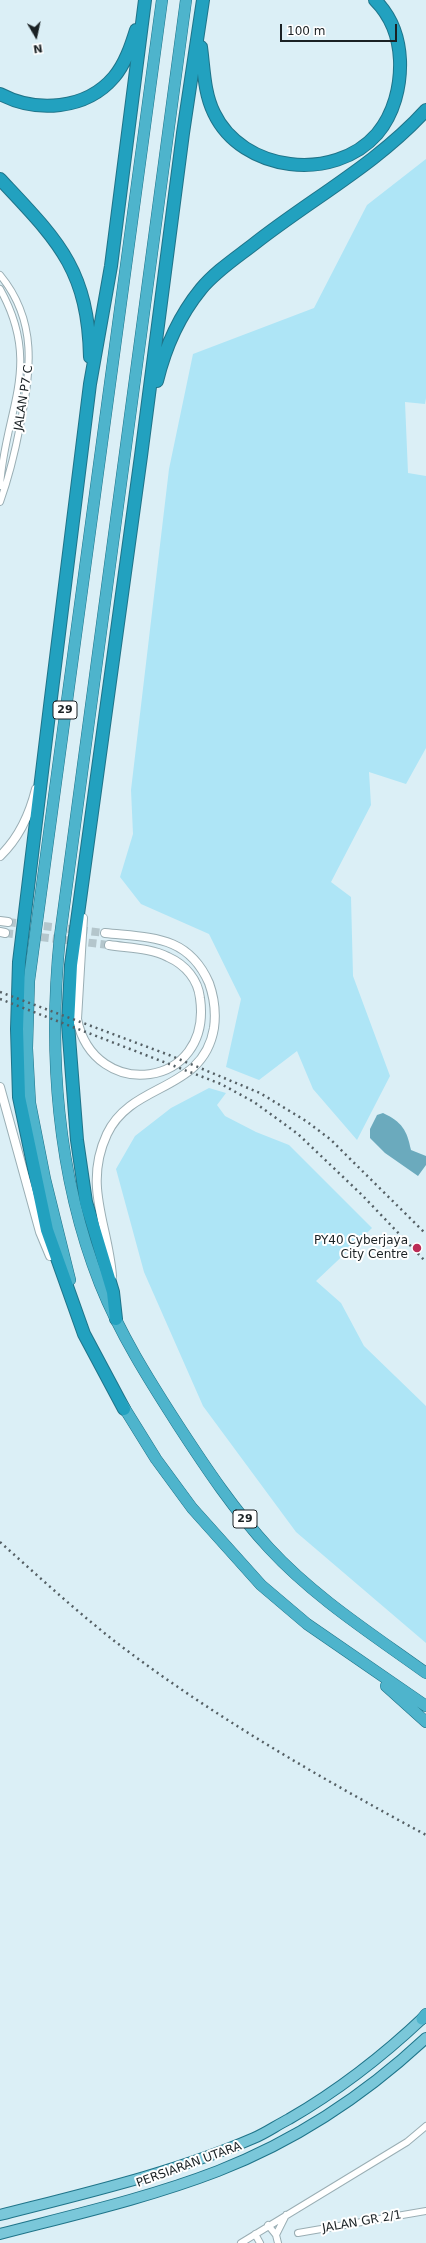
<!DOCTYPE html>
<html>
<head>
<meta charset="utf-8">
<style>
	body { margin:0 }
	#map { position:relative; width:426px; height:2243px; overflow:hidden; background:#dbeff6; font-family:"DejaVu Sans",sans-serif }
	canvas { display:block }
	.north { position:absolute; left:16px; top:16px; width:40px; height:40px; -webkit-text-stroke:3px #fff; paint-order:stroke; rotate:171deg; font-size:11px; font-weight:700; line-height:16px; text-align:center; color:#1a2124 }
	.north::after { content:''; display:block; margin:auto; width:14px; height:18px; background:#1a2124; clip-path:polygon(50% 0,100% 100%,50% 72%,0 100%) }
	.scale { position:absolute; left:280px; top:24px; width:117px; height:18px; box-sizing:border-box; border:2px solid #1a2124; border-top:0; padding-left:5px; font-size:12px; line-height:14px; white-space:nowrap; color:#1a2124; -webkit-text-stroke:3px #fff; paint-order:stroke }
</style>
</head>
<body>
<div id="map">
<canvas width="426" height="2243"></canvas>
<div class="north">N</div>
<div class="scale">100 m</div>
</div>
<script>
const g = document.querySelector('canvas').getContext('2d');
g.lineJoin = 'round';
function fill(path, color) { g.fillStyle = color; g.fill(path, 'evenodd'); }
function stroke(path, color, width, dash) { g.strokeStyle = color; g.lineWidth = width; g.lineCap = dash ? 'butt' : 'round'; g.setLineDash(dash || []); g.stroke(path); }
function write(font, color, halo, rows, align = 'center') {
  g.font = font + ' "DejaVu Sans",sans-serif'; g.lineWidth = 4; g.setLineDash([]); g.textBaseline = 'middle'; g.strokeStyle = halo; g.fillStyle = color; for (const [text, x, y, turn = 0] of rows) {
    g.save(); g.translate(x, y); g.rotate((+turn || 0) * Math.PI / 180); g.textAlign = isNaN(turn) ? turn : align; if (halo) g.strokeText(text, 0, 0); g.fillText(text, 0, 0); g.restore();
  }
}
const green = new Path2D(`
	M 426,159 L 426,398 L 425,404 L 405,402 L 408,473 L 426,476 L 426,748 L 406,784 L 369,772 L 371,805 L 331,882 L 351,897 L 353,976 L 390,1076 L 357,1140 L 313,1089 L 297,1051 L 259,1080 L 226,1067 L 241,999 L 209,934 L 141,904 L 120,877 L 133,834 L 131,790 L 169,469 L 193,354 L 314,308 L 367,205 Z
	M 209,1088 L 226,1093 L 217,1105 L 225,1116 L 256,1132 L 289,1145 L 372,1228 L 316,1281 L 341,1303 L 364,1346 L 426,1406 L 426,1643 L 296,1532 L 203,1406 L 144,1272 L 116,1169 L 135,1136 L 171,1108 Z`);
const water = new Path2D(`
	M 383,1113 C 402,1122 407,1130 411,1150 L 426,1156 L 426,1165 L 418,1176 L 385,1153 L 370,1138 L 370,1129 L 377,1115 Z`);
const tertiaryTunnel = new Path2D(`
	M 8,922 L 105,933
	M 5,933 L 109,945`);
const minor = new Path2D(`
	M 0,275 C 38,321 31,371 20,426 C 15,452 9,477 0,502
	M 0,289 C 43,366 5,409 0,486
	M 268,2225 L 276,2235 L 278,2243
	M 298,2233 L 426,2211
	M 255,2234 L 260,2243
	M 276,2235 L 286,2215
	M 241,2243 L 407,2142 L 426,2126`);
const tertiary = new Path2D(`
	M 0,856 C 19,838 30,813 36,789
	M 83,918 L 77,1019 C 94,1103 213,1089 200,998 C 198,980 186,965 168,957 C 151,948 128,948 109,945
	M 0,921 L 8,922
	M 0,932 L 5,933
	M 105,933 C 151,938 188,935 209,983 C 214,997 216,1013 214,1028 C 203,1093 132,1081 107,1134 C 83,1186 108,1224 112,1276
	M 0,1087 L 40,1232 L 50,1256`);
const primary = new Path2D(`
	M 0,2215 C 86,2193 173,2173 254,2138 C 266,2133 277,2125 289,2119 C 339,2090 384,2055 426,2015
	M 0,2234 C 73,2215 148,2198 218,2171 C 295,2141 366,2094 426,2038`);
const trunk = new Path2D(`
	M 186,0 L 60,936 C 48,1052 57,1175 100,1284 C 120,1334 149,1380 178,1425 C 206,1468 234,1510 269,1548 C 314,1597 372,1634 426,1673
	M 70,1280 L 45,1179 L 30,1103 L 27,1048 L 29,981 L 162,0
	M 120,1401 L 156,1459 L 192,1508 L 261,1585 L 307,1624 L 426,1706
	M 386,1686 L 426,1722
	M 422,2019 L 426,2014`);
const motorway = new Path2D(`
	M 201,47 C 204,69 204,93 214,113 C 242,172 334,183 377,134 C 394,114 401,86 400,60 C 399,38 391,16 375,0
	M 0,94 C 36,113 86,110 114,77 C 125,64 131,46 136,30
	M 0,179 C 57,240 88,268 90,357
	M 157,381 C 165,348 179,316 201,289 C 216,271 236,258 254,244 C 311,199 377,164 426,110
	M 116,1319 L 113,1292 L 86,1202 L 77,1140 L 68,1024 L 71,965 L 141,456 L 183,133 L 203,0
	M 124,1409 L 84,1334 L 47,1230 L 19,1097 L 17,1029 L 19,962 L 50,706 L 90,384 L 111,266 L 145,0`);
const rail = new Path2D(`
	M 0,992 L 169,1055 L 260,1093 L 306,1121 L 330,1139 L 426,1234
	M 0,999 L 221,1084 L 254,1102 L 298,1134 L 362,1195 L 426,1262
	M 0,1542 C 38,1576 76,1611 117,1643 C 214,1717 319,1777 426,1835`);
const markers = [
	[417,1248,5,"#bb2c56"]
];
const shields = [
	[65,710,24],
	[245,1519,24]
];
const shieldNames = [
	["29",65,710],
	["29",245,1519]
];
const streetNames = [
	["JALAN P7 C",24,398,-81],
	["PERSIARAN UTARA",189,2165,-20],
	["JALAN GR 2/1",362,2222,-10]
];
const poiNames = [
	["PY40 Cyberjaya",408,1241],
	["City Centre",408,1255]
];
fill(green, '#aee5f6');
fill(water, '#6baabd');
stroke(tertiaryTunnel, '#b4c6cc', 8, [8, 4]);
stroke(minor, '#9aaeb4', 8);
stroke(tertiary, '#9aaeb4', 10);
stroke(primary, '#1f7489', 12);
stroke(trunk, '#1f7489', 12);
stroke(motorway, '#1f7489', 14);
stroke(minor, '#fff', 6);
stroke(tertiary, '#fff', 8);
stroke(primary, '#7ac7d9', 10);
stroke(trunk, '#4eb4cc', 11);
stroke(motorway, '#22a1bf', 12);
stroke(rail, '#556065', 2.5, [2, 4]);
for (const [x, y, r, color] of markers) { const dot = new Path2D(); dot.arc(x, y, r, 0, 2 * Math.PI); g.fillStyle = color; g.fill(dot); stroke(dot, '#fff', 1.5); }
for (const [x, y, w] of shields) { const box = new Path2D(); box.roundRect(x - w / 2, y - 9, w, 18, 3); g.fillStyle = '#fff'; g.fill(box); stroke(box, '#1a2124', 1); }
write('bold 11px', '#1a2124', null, shieldNames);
write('12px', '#1a2124', '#fff', streetNames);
write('12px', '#1a2124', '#fff', poiNames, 'right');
</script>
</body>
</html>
